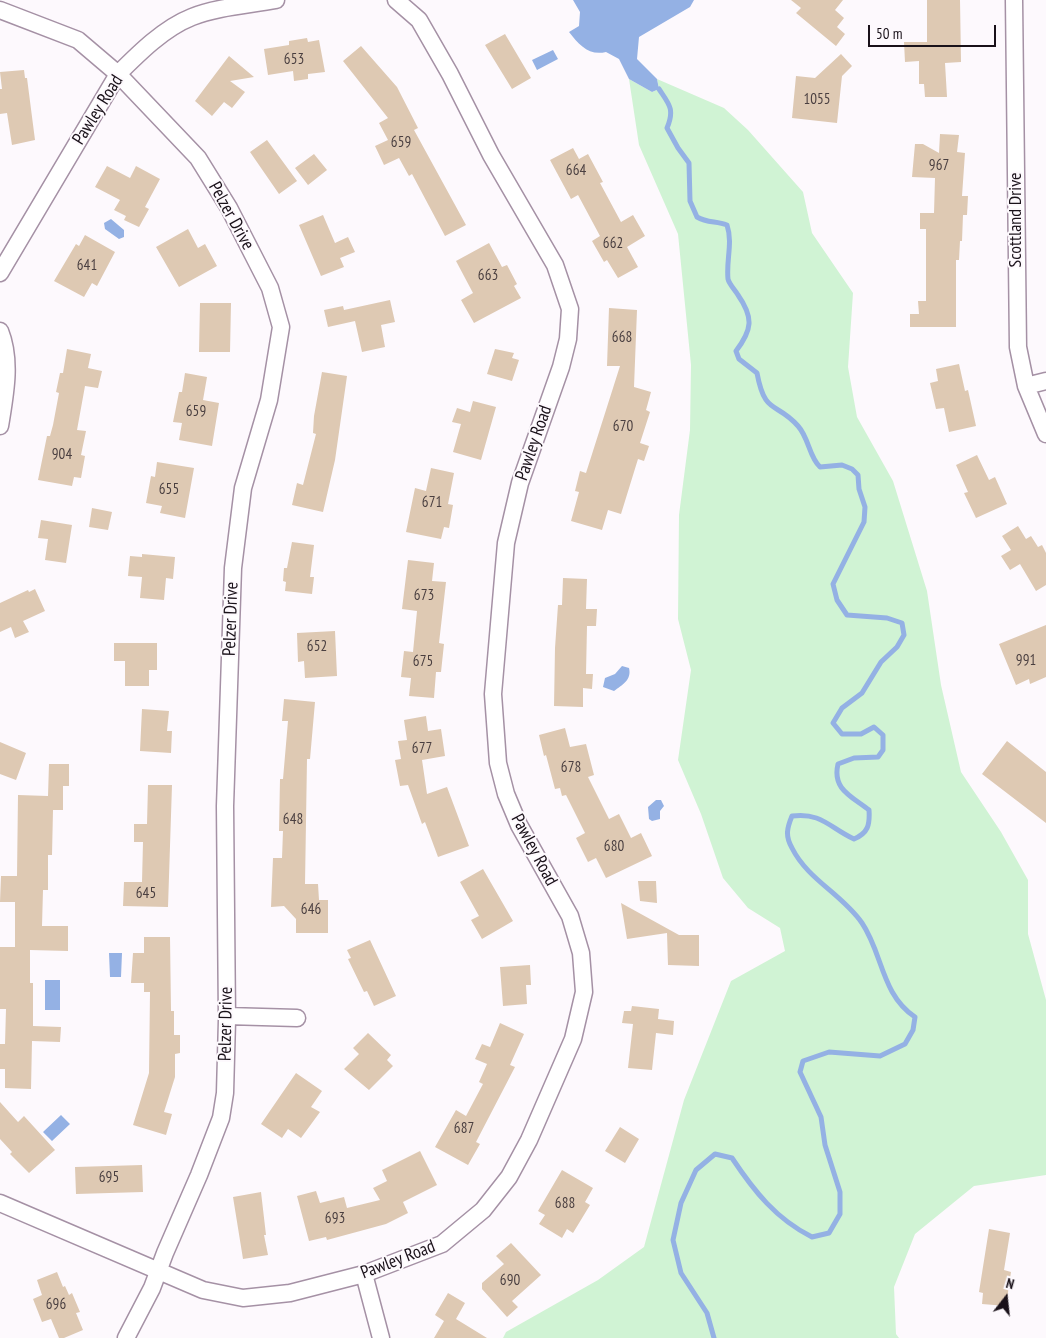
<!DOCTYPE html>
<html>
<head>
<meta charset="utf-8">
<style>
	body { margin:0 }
	#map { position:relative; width:1046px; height:1338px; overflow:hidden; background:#fdf9fd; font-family:"PT Sans Narrow",sans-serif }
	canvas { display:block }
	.north { position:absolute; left:981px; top:1273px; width:50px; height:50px; -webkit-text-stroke:4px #fdf9fd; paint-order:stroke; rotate:16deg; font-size:14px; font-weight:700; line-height:20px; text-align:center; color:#191119 }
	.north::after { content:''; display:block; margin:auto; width:18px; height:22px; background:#191119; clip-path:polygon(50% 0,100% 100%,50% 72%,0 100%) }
	.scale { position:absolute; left:868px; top:25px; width:128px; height:22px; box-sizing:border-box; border:2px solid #191119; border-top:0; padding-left:6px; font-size:15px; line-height:18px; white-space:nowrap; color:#191119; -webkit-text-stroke:4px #fdf9fd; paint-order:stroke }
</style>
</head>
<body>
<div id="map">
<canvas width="1046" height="1338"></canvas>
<div class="north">N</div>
<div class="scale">50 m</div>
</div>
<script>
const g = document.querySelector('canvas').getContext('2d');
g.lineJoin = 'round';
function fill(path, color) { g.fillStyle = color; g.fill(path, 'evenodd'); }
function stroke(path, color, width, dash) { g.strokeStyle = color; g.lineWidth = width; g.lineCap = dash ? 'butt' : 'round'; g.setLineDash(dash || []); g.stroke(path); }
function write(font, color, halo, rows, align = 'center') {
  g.font = font + ' "PT Sans Narrow",sans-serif'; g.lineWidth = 4; g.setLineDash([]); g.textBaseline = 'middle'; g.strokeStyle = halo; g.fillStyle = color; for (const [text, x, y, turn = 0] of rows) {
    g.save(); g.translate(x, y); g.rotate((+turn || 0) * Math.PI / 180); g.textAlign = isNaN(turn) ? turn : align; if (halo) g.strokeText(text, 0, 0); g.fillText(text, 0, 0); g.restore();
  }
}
const green = new Path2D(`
	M 629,79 L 652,92 L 659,89 L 657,79 L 724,108 L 748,130 L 803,192 L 812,233 L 853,293 L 848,367 L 857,417 L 893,481 L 927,591 L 941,685 L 961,772 L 1001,832 L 1028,880 L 1028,934 L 1046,1000 L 1046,1175 L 974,1186 L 915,1234 L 894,1287 L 896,1334 L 899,1338 L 503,1338 L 506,1332 L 598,1280 L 644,1247 L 684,1100 L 731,981 L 785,951 L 780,928 L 748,908 L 723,878 L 701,814 L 678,760 L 691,670 L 678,619 L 679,515 L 690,430 L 691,365 L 678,234 L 639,145 Z`);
const water = new Path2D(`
	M 573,0 L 694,0 L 690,7 L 639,37 L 637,59 L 657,79 L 659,89 L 652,92 L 629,79 L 619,59 L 606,52 C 589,56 579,45 569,32 L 579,26 L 580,12 Z
	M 553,50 L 558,59 L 537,70 L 532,60 Z
	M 111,219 L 124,230 L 124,237 L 119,239 L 105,229 L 104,223 Z
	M 622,666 L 629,668 C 632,680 622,685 614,691 L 603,687 L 605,678 L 615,674 Z
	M 656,800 L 661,800 L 664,806 L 660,811 L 660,819 L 652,821 L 649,819 L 648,807 Z
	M 109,953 L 122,953 L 121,977 L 110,977 Z
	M 45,980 L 60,980 L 60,1010 L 45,1010 Z
	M 61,1115 L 70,1124 L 52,1141 L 43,1132 Z`);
const stream = new Path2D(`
	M 659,89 C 669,104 675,109 667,128 L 678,148 L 689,163 L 690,201 L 697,217 C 707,223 716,221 727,225 C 733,243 726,260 728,279 C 729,284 735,290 738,295 C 754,318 752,330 736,351 L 739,359 L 757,373 C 765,416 776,401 798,426 C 809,438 809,457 820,467 L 842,465 L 852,469 L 858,475 L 859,489 L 865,507 L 864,522 L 833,584 L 837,600 L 847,615 L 887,618 L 902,623 L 904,635 L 897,647 L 881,662 L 862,693 L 842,708 L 833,723 L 842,734 L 861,734 L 874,727 L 883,735 L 883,750 L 878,757 L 854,758 L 838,764 C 832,789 851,796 869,810 C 870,825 868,833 854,839 C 830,828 821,812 792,816 C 787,828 785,836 792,848 C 808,880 842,894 862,923 C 883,954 881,994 915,1017 L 913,1030 L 905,1044 L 880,1056 L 829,1052 L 803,1061 L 800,1072 L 821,1117 L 825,1145 L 840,1192 L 840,1214 L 829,1233 L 812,1237 C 776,1219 754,1191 732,1158 L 715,1154 L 696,1170 L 681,1203 L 673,1240 L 681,1273 L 707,1313 L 714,1338`);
const building = new Path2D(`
	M 791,0 L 843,0 L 835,10 L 844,18 L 837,27 L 845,34 L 836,46 L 796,13 L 801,8 Z
	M 927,0 L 960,0 L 961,62 L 945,63 L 947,97 L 925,97 L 924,84 L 919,84 L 919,61 L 905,62 L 904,42 L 927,42 Z
	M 505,34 L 531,78 L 512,89 L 485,45 Z
	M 307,38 L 308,42 L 319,40 L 325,72 L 308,74 L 308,79 L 294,81 L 293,71 L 268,75 L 264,49 L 289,45 L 289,41 Z
	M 361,46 L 397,87 L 418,128 L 414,130 L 466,225 L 445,236 L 412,174 L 409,176 L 399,158 L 384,165 L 375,146 L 388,140 L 379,123 L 388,118 L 343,61 Z
	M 841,54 L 852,66 L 842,76 L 837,123 L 792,118 L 796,76 L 815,78 Z
	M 229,56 L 254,77 L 230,81 L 245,92 L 232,108 L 224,102 L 212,116 L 195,101 Z
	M 24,70 L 25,78 L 27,78 L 35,140 L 12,145 L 7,113 L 0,114 L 0,89 L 2,89 L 0,72 Z
	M 940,134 L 959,135 L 957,152 L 965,153 L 962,196 L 968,196 L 967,215 L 963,215 L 962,241 L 960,241 L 959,260 L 956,260 L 956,327 L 910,327 L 910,314 L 919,314 L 918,301 L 926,301 L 926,229 L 920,229 L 920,213 L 934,213 L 935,178 L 912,177 L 915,144 L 923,144 L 939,153 Z
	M 267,140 L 297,181 L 279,194 L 250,152 Z
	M 573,148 L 579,159 L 588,154 L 603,182 L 600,183 L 621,222 L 633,215 L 645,236 L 627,247 L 638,267 L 618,278 L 607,260 L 604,262 L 592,241 L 600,236 L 578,195 L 571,199 L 550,160 Z
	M 314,154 L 327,170 L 308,185 L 295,168 Z
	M 107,166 L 130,178 L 136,166 L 160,179 L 145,207 L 149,209 L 139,227 L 124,220 L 126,216 L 114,210 L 120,200 L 95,187 Z
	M 323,215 L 335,243 L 348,237 L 355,252 L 340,258 L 344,267 L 321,276 L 299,225 Z
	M 188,229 L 198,248 L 205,244 L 217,266 L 179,287 L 156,247 Z
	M 85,235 L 115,252 L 97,286 L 92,283 L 84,297 L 54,281 L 76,244 L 79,246 Z
	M 489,243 L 502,267 L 507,265 L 517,284 L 514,286 L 521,298 L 474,323 L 461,300 L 473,293 L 456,261 Z
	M 390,300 L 395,322 L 381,325 L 385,347 L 362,352 L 355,321 L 328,327 L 324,310 L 343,306 L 344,310 Z
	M 200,303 L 231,303 L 230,352 L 199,352 Z
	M 609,308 L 637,310 L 634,387 L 651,392 L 646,410 L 650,412 L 640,443 L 649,446 L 644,461 L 638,459 L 621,514 L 608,510 L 602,530 L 571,521 L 579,492 L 575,491 L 580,471 L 586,473 L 620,366 L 607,366 Z
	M 67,349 L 91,354 L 88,368 L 102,371 L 98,388 L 85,386 L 77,430 L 86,431 L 81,455 L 85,456 L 81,478 L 74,477 L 72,486 L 38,480 L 47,436 L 50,436 L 53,425 L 59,393 L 56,392 L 60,373 L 63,373 Z
	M 495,349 L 514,353 L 512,358 L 519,360 L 512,381 L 487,374 Z
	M 959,364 L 965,391 L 968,390 L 976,426 L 949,432 L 944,408 L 936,409 L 930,383 L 938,381 L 936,369 Z
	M 322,372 L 347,376 L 335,460 L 323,512 L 292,505 L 297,483 L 303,485 L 316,434 L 313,433 L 314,416 Z
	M 185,373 L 207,377 L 203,400 L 219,403 L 212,446 L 179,440 L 182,423 L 173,422 L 179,392 L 182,392 Z
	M 473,401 L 496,407 L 481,460 L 453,452 L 461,424 L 452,422 L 457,408 L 470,412 Z
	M 977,455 L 989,480 L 995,477 L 1007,504 L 976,518 L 964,493 L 968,492 L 956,465 Z
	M 157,462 L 194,468 L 185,518 L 160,513 L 162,506 L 146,503 L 151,476 L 155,477 Z
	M 431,468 L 454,473 L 448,504 L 453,505 L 449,528 L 444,527 L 441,539 L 406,532 L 415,488 L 426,491 Z
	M 92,508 L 112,512 L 108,530 L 89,527 Z
	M 41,520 L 72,525 L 66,563 L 45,560 L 48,539 L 38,538 Z
	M 1018,526 L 1026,539 L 1031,536 L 1038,547 L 1042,545 L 1046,553 L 1046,585 L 1036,591 L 1020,564 L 1010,570 L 1001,556 L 1011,550 L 1002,536 Z
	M 292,542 L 314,545 L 310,577 L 314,577 L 312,594 L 285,591 L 286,582 L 283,581 L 284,568 L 287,568 Z
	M 142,554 L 175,557 L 173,579 L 166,578 L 164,600 L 140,598 L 142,577 L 128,576 L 130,556 L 142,557 Z
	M 408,560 L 434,563 L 432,581 L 446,582 L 439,643 L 444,644 L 441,672 L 436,672 L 434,698 L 409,696 L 411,678 L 401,677 L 404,651 L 413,652 L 417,611 L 402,609 Z
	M 563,578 L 587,579 L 586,609 L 597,609 L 596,626 L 587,626 L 586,674 L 593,674 L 592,689 L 583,688 L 583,707 L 554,706 L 555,648 L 558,605 L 562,605 Z
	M 35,589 L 45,611 L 23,621 L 29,632 L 15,638 L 11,627 L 0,632 L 0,603 L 28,590 L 29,592 Z
	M 1046,625 L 1046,677 L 1030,684 L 1029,679 L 1016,685 L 999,644 Z
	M 335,631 L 337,676 L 305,678 L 304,661 L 298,662 L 297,633 Z
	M 114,643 L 157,643 L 157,670 L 149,670 L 149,686 L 125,686 L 125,661 L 114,661 Z
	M 284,699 L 315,702 L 310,759 L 307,759 L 305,884 L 318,884 L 319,900 L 328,900 L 328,933 L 296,933 L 296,919 L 284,906 L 271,907 L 273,858 L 282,858 L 283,831 L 279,831 L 280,779 L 283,779 L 288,721 L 282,721 Z
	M 142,709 L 169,711 L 167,731 L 172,731 L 171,753 L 140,751 Z
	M 426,716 L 428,731 L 441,729 L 445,756 L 422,760 L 427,794 L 447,787 L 469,846 L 438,857 L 425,822 L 422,824 L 408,785 L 400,786 L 395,760 L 401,759 L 398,741 L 407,740 L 404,720 Z
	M 565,728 L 570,747 L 586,744 L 594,775 L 588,777 L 609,819 L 619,814 L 631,838 L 641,833 L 652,856 L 606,878 L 596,858 L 588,862 L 576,838 L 585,833 L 566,795 L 562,796 L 560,788 L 555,789 L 546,755 L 544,756 L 539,735 Z
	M 1007,741 L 1046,772 L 1046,823 L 982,774 Z
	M 0,742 L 26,753 L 16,780 L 0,774 Z
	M 49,764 L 69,764 L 69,786 L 63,786 L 63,810 L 53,810 L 52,855 L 48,855 L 48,890 L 43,890 L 42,926 L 68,926 L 68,951 L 30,950 L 30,983 L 33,983 L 33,1026 L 61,1027 L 60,1042 L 32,1041 L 31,1089 L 5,1088 L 5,1069 L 0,1069 L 0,1044 L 5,1044 L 6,1009 L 0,1009 L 0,947 L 15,947 L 15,902 L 0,902 L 1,876 L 17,876 L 18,795 L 48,796 Z
	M 148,785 L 172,785 L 168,907 L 123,906 L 124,882 L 142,882 L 143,842 L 134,842 L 134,824 L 147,824 Z
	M 483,869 L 513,921 L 482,939 L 471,920 L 479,916 L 460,882 Z
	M 638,881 L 656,881 L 657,903 L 640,901 Z
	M 621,903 L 679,935 L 699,935 L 699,966 L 668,965 L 667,933 L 627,939 Z
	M 144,937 L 170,937 L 171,1011 L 174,1011 L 174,1035 L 180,1035 L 180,1053 L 175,1054 L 175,1077 L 164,1112 L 172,1114 L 166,1135 L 133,1125 L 149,1073 L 150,992 L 144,992 L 144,983 L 131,983 L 133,953 L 144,953 Z
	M 370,940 L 396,996 L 374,1006 L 367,991 L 364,992 L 348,959 L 351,958 L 347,950 Z
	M 530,965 L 531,985 L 526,985 L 527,1004 L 503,1006 L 500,967 Z
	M 632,1006 L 659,1009 L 658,1019 L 674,1021 L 673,1035 L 656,1033 L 652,1070 L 628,1068 L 633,1024 L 622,1023 L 624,1011 L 631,1011 Z
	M 500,1023 L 524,1034 L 510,1065 L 515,1067 L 476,1142 L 480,1144 L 468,1165 L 435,1147 L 456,1110 L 466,1116 L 483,1084 L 479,1082 L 487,1064 L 475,1059 L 482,1044 L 490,1047 Z
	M 368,1033 L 391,1055 L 387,1060 L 393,1066 L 369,1090 L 344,1069 L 359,1054 L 353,1048 Z
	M 296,1073 L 322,1091 L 311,1107 L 320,1112 L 301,1138 L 288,1129 L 282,1138 L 261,1124 Z
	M 0,1102 L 18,1122 L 24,1116 L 55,1150 L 29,1173 L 10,1154 L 12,1152 L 0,1139 Z
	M 620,1127 L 639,1139 L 625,1163 L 605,1151 Z
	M 420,1151 L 437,1185 L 403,1202 L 408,1213 L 386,1224 L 327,1240 L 326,1237 L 309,1241 L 297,1196 L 316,1191 L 320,1203 L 344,1197 L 347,1208 L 380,1200 L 373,1188 L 387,1181 L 382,1170 Z
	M 142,1165 L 143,1192 L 76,1194 L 75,1167 Z
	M 562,1170 L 593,1188 L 585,1202 L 590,1205 L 573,1233 L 567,1229 L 562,1238 L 539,1224 L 545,1215 L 538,1211 Z
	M 261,1192 L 266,1235 L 264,1235 L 268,1255 L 243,1259 L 233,1197 Z
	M 989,1229 L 1010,1233 L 1004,1270 L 1011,1272 L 1006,1306 L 982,1304 L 983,1293 L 979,1292 Z
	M 511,1243 L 541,1275 L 512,1301 L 518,1307 L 507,1317 L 482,1289 L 482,1283 L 504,1264 L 496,1256 Z
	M 57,1272 L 63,1287 L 65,1286 L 69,1295 L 72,1293 L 80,1312 L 76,1313 L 83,1330 L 64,1338 L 59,1338 L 51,1319 L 42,1322 L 33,1299 L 42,1295 L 37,1280 Z
	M 448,1293 L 465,1303 L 456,1319 L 487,1338 L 434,1338 L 444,1321 L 435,1315 Z`);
const street = new Path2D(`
	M 1014,0 L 1018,347 L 1026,386 L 1046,434
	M 0,10 L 78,40 L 118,74 L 198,158 L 229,208 L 270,288 L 281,327 L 269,400 L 243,488 L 233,568 L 225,806 L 227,1020 L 225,1093 L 221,1118 L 199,1175 L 165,1253 L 152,1288 L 126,1338
	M 0,273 L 118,74 C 139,53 164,28 192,17 C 217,7 249,5 276,0
	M 0,331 C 12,361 5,395 0,426
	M 1026,386 L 1046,381
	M 227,1016 L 297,1018
	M 0,1203 L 203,1290 L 243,1298 L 290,1293 L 364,1274 L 442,1244 L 483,1210 L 509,1177 L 529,1140 L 573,1039 L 584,992 L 581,953 L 570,916 L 519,825 L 506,794 L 498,763 L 493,694 L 506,543 L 520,483 L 561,367 L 568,339 L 570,309 L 555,265 L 491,155 L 450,74 L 419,20 L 396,0
	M 364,1274 L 381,1338`);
const numberNames = [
	["653",294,60],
	["1055",817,100],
	["659",401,143],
	["967",939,166],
	["664",576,171],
	["662",613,244],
	["641",87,266],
	["663",488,276],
	["668",622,338],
	["659",196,412],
	["670",623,427],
	["904",62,455],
	["655",169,490],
	["671",432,503],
	["673",424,596],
	["652",317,647],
	["991",1026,661],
	["675",423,662],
	["677",422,749],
	["678",571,768],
	["648",293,820],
	["680",614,847],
	["645",146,894],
	["646",311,910],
	["687",464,1129],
	["695",109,1178],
	["688",565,1204],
	["693",335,1219],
	["690",510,1281],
	["696",56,1305]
];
const streetNames = [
	["Pawley Road",98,110,-58],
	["Pelzer Drive",231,216,61],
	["Scottland Drive",1016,220,-90],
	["Pawley Road",534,443,-71],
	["Pelzer Drive",231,619,-88],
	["Pawley Road",534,850,62],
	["Pelzer Drive",226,1024,-89],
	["Pawley Road",398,1260,-21]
];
fill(green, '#d0f3d4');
fill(water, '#94b1e4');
stroke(stream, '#94b1e4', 5);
fill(building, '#dec9b3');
stroke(street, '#a591a5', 19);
stroke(street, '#fff', 16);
write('15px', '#4a3f40', null, numberNames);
write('18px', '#191119', '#fdf9fd', streetNames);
</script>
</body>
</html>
